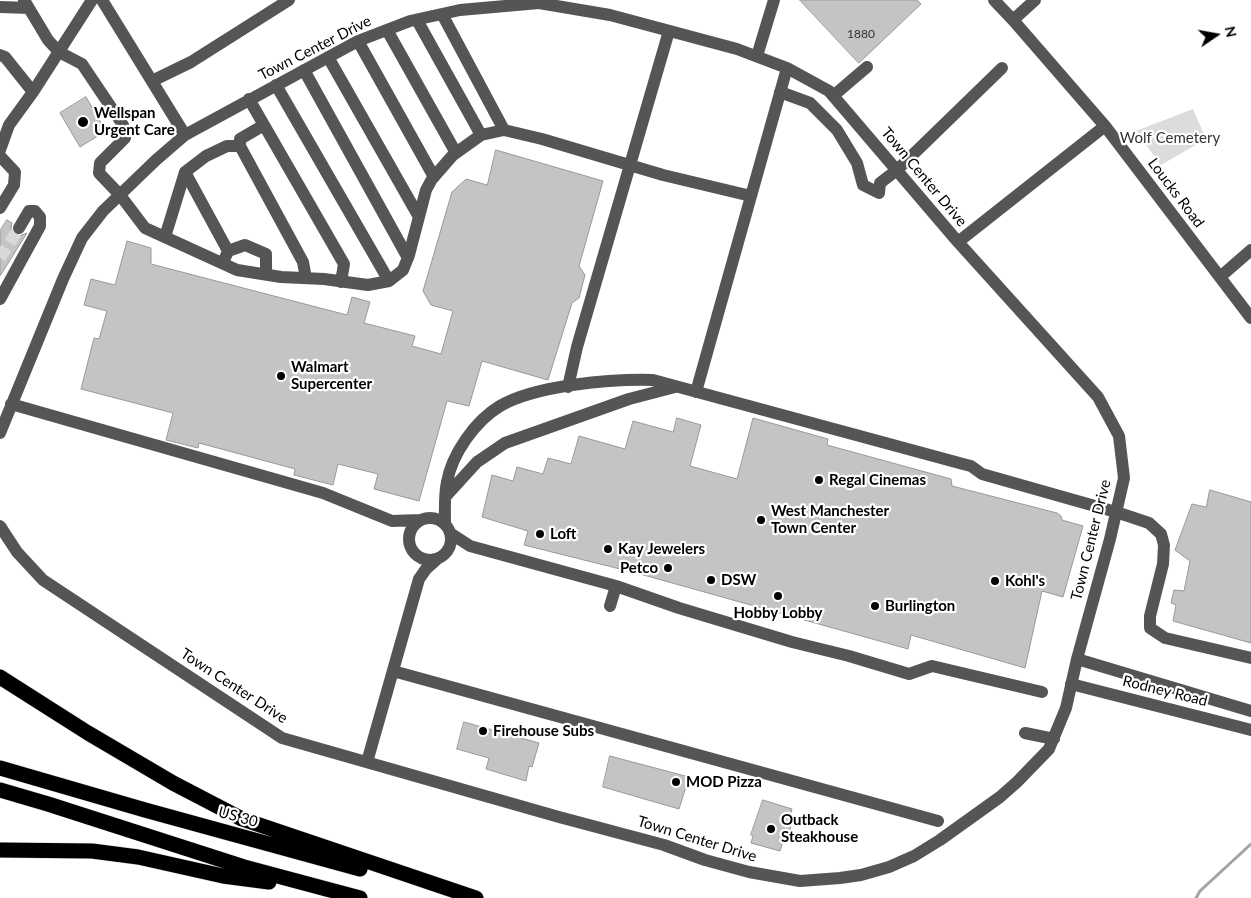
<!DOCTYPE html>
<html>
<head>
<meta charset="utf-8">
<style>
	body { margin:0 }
	#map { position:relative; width:1251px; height:898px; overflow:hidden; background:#fff; font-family:Lato,sans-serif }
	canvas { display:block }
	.north { position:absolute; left:1191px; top:10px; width:50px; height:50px; -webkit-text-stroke:4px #fff; paint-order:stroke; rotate:78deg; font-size:14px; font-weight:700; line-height:20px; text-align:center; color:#000 }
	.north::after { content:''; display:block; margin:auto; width:18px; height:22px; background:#000; clip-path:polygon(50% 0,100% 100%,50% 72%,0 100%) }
</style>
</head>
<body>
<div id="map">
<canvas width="1251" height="898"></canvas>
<div class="north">N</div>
</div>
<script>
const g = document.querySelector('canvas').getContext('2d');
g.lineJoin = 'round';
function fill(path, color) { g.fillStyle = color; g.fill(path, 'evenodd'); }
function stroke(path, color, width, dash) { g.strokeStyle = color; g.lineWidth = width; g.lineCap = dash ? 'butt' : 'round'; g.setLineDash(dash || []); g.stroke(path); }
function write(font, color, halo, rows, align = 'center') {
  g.font = font + ' Lato,sans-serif'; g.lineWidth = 4.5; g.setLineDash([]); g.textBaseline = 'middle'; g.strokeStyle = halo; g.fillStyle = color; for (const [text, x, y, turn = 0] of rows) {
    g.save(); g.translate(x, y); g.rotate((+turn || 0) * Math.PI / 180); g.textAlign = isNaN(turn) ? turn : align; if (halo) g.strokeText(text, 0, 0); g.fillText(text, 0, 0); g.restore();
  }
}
const green = new Path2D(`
	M 1193,109 L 1206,139 L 1161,165 L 1136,131 Z`);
const stream = new Path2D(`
	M 1196,898 L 1200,891 L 1251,844`);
const building = new Path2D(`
	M 800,0 L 917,0 L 921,4 L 859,63 Z
	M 86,97 L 106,131 L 80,147 L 60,113 Z
	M 496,150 L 603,181 L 579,266 L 585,275 L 579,298 L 572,303 L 548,380 L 482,361 L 469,406 L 447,401 L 419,501 L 374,489 L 378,474 L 338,464 L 333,485 L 294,475 L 295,469 L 199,443 L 198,448 L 166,440 L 173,413 L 81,389 L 94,338 L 99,339 L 107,311 L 84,305 L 91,279 L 115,285 L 127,241 L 151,248 L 151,264 L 347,315 L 352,297 L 370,302 L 364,323 L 415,336 L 412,346 L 441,354 L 453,311 L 431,305 L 423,291 L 452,192 L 466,179 L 487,185 Z
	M 7,220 L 12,223 L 11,228 L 14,235 L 19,236 L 27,233 L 0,276 L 0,231 Z
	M 677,418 L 701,425 L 690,466 L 737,479 L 753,418 L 828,439 L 827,445 L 951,479 L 952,486 L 1057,513 L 1061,516 L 1062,520 L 1083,526 L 1063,597 L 1042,591 L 1025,668 L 911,635 L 908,649 L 640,574 L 524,545 L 528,531 L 482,517 L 492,475 L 513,481 L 517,467 L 543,474 L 548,458 L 571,464 L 579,436 L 625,449 L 633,421 L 673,432 Z
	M 1210,490 L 1251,502 L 1251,643 L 1173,621 L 1176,605 L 1171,603 L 1174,590 L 1184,591 L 1190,561 L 1175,550 L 1192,504 L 1206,507 Z
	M 464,722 L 539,743 L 532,767 L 529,766 L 526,781 L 486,769 L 489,758 L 457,749 Z
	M 610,756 L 689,777 L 679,809 L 603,787 Z
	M 763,800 L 792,809 L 790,816 L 793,817 L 789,834 L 786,833 L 780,851 L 751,843 L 753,836 L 751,835 Z`);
const minorTunnel = new Path2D(`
	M 0,258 L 19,228`);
const minor = new Path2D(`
	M 24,0 L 48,40 L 59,52 L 82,64 L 123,125 L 125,138 L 100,163 L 99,173 L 120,195 L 145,228 L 237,270 L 281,277 L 324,279 L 368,285 L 389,281 L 403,270 L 409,255 L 426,190 L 432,179 L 453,155 L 481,135 L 504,130 L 542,139 L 663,175 L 751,196
	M 102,0 L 185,135
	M 994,0 L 1013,20 L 1105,126 L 1251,318
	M 0,7 L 29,8
	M 442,14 L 504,130
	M 417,20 L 481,135
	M 1013,20 L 1035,0
	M 387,30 L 456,153
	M 358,41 L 434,177
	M 0,55 L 5,57 L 33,92
	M 757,56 L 774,0
	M 328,57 L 419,217
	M 304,70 L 408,258
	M 152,81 L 191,62 L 289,0
	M 276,85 L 389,281
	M 780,92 L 810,103 L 837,130 L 857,163 L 863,185 L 879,193 L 880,183 L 897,170 L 1002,68
	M 833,96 L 867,67
	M 249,99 L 344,264 L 341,282
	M 240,146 L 240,139 L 264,125
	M 0,150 L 9,125 L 33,92 L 92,0
	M 0,156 L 15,172 L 14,185 L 0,208
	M 185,172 L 228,251 L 223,263
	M 165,237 L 185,172 L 206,156 L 227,146 L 240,146 L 303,262 L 306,278
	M 958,242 L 1105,126
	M 228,251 L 245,245 L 266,254 L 266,274
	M 1220,277 L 1251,250
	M 0,299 L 40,226 L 40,217 L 35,211 L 29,211 L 19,228
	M 568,387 L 577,347 L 669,31
	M 696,392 L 787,68
	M 11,404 L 323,493 L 392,521 L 420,520
	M 0,433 L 63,279 L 82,238 L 103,211 L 156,160 L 185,135 L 358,41 L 410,21 L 460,10 L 539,3 L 610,15 L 737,49 L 787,68 L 829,91 L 958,242 L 1098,397 L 1119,436 L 1124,478 L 1110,539 L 1077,659 L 1066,708 L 1049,749 L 1017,782 L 1000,797 L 940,840 L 914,856 L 889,867 L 861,875 L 840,878 L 800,881 L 749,872 L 705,860 L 664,845 L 559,817 L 282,738 L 43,580 L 17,552 L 0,526
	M 446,496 L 477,462 L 505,443 L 629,399 L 675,387
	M409 539a21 21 0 1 1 42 0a21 21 0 1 1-42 0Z
	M 445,524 C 445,510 444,496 447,482 C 452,454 475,421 500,406 C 536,385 611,379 653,380 L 963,464 L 971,466 L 982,474 L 1116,512 L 1149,523 L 1161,534 L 1164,545 L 1163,564 L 1150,616 L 1150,628 L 1165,638 L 1251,658
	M 450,533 L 470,546 L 616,586 L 610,606
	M 616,586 L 679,608 L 792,642 L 849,656 L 909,674 L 932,666 L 1042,692
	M 1077,659 L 1251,711
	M 393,671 L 938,821
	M 1071,684 L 1251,730
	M 1025,733 L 1054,739
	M 367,762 L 419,579 L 426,569 L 436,560`);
const highway = new Path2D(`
	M 0,677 L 88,733 L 173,783 L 242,819 L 476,898
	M 0,768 L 145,810 L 360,869
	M 0,790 L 48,804 L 244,867 L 360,898
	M 0,850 L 92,851 L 138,857 L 223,876 L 269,882`);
const markers = [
	[83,122,6,"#000"],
	[281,376,5,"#000"],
	[819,480,5,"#000"],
	[761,520,5,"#000"],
	[540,534,5,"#000"],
	[608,549,5,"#000"],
	[668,568,5,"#000"],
	[711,580,5,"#000"],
	[995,581,5,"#000"],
	[778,596,5,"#000"],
	[875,606,5,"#000"],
	[483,731,5,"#000"],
	[676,782,5,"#000"],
	[771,829,5,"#000"]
];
const numberNames = [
	["1880",861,34]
];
const streetNames = [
	["Town Center Drive",315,48,-27],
	["Town Center Drive",924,177,50],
	["Loucks Road",1176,193,53],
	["Town Center Drive",1091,540,-76],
	["Town Center Drive",234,686,33],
	["Rodney Road",1165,691,14],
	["US 30",238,817,15],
	["Town Center Drive",697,839,17]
];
const poiNames = [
	["Wellspan",94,113],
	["Urgent Care",94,130],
	["Walmart",291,367],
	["Supercenter",291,384],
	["Regal Cinemas",829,480],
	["West Manchester",771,511],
	["Town Center",771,528],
	["Loft",550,534],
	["Kay Jewelers",618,549],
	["Petco",658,568,"right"],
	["DSW",721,580],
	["Kohl's",1005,581],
	["Burlington",885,606],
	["Hobby Lobby",778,613,"center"],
	["Firehouse Subs",493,731],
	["MOD Pizza",686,782],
	["Outback",781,820],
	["Steakhouse",781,837]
];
const parkNames = [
	["Wolf Cemetery",1170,138]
];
fill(green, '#dcdcdc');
stroke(stream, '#a3a3a3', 3);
fill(building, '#c4c4c4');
stroke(building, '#999', 1);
stroke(minorTunnel, '#d9d9d9', 12, [12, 6]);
stroke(highway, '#dbdbdb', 16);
stroke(minor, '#555', 12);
stroke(highway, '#000', 15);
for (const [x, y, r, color] of markers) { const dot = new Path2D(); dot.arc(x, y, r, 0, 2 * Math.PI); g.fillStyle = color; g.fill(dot); stroke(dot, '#fff', 2); }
write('12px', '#313131', null, numberNames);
write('15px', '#000', '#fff', streetNames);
write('bold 15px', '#000', '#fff', poiNames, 'left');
write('15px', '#333', '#fff', parkNames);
</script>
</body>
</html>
